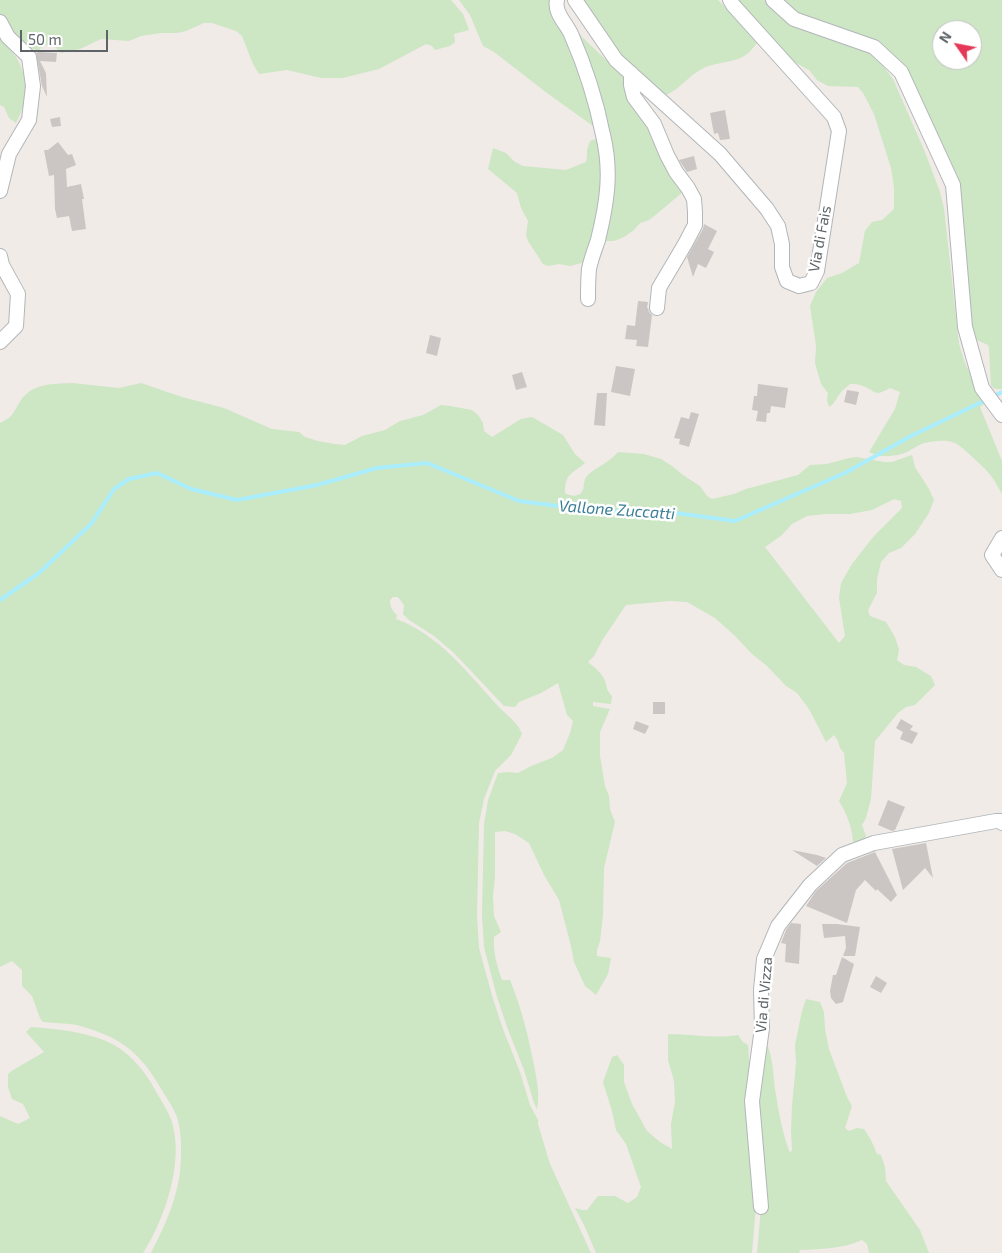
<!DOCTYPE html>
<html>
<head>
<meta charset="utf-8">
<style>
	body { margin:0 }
	#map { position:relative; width:1002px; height:1253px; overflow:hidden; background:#f0ebe7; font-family:"Exo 2",sans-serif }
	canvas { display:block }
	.north { position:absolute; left:932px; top:20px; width:50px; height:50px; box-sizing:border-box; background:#fff; border:1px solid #bfc1c2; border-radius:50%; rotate:303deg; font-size:14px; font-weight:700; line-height:20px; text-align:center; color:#5e6467 }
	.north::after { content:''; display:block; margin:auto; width:18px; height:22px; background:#e53857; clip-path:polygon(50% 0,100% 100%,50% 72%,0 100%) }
	.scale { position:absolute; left:20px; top:30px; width:88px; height:22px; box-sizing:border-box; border:2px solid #5e6467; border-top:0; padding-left:6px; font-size:15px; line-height:18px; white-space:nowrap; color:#5e6467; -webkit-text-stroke:4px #fff; paint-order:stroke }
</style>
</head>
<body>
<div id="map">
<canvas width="1002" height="1253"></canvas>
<div class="north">N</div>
<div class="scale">50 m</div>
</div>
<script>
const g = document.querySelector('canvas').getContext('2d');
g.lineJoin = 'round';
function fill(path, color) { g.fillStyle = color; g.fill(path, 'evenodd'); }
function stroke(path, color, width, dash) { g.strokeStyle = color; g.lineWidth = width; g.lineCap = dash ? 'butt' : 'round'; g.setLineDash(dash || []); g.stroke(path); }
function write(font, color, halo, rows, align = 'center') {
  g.font = font + ' "Exo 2",sans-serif'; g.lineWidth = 5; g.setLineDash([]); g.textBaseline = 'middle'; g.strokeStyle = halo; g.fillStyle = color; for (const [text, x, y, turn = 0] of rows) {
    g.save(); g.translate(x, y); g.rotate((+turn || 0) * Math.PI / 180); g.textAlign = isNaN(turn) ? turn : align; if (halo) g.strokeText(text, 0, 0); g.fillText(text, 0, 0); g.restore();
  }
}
const green = new Path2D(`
	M 0,0 L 451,0 L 463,14 L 469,30 L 454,34 L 455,42 L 450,46 L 435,50 L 432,46 L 426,44 L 379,69 L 343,78 L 321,78 L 287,70 L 259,74 L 253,64 L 242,36 L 236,31 L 212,23 L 204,23 L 186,31 L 177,33 L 161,33 L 141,36 L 129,41 L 101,39 L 80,49 L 61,53 L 55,47 L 44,45 L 38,51 L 31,48 L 17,45 L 0,27 Z
	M 459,0 L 551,0 L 562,25 L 600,131 L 547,93 L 494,52 L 483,46 L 470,15 Z
	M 581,0 L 718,0 L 758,42 C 754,46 751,51 747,54 C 734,64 716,61 702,69 C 690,75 682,86 670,93 C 667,95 663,96 659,98 L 611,53 Z
	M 731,0 L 766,0 L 770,6 L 861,48 L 875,57 L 884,67 L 893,79 L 925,152 L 940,192 L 944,208 L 959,344 L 965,363 L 984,404 L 980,407 L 1002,461 L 1002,494 C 999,489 996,483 992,477 C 988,471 962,446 955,443 C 947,439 933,441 924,443 C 918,445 913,449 907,452 C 895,457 881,458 869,452 L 895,409 L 900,392 L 890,388 C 874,397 877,392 863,386 C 859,384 854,384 850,384 L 841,392 L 833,404 L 829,407 L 827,400 L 828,393 L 821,384 L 815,363 L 816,346 L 810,306 L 816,292 L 827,278 L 842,273 L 859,263 L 865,231 L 872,222 L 882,220 L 894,209 L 894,188 L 891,168 L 874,114 L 863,93 L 858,87 L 828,86 L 817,80 L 809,70 L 781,55 Z
	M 777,0 L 1002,0 L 1002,389 L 995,389 L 991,386 L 989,349 L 988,345 L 968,336 L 953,197 L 911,93 L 867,40 L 787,8 ZM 942,30 L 972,30 L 972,60 L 942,60 Z
	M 561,2 L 571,21 L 582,37 L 624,77 L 627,92 L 646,121 L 684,191 L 658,213 L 649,220 L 640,223 L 634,230 L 624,237 L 614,241 L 606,241 L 601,235 L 611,188 Z
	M 0,38 C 5,45 11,51 16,57 C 29,78 28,101 16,123 L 9,118 L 4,107 L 0,105 Z
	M 601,137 L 605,187 L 585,262 L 570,266 L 559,264 L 548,266 L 543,264 L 528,241 L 526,235 L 528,221 L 521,208 L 517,193 L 488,169 L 493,148 L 506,153 L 515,162 L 523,166 L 566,170 L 586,162 L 587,157 L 587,150 L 590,141 Z
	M 72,383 L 119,388 L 141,383 L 182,397 L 224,408 L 272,429 L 299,432 L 305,437 L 318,441 L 335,444 L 345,445 L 362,436 L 385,430 L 400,421 L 423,415 L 441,405 L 450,406 L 472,410 L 478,415 L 483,423 L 484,431 L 492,437 L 521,419 L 532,417 L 563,435 L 575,454 L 585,463 C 572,474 565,473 565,493 C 570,496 575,497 580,494 C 586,489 582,481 587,476 C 597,466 609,463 618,452 L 644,454 L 661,459 L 672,466 L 683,475 L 700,486 L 707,496 L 712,499 L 734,494 L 746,489 L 798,475 L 810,465 L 827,464 L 849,458 L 857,457 L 884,462 L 892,462 L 912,455 L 915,467 L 929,489 L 934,500 L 929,513 L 915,534 L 901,548 L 889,553 L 881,562 L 877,579 L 877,593 L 868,610 L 870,616 L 886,622 L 895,637 L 899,650 L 897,660 L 904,665 L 916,667 L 931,676 L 935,685 L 915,705 L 906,707 L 898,713 L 875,741 L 871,799 L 866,818 L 862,825 L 866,836 L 864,840 L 853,842 C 852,827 847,814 839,801 L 847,783 L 844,753 L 840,748 L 838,741 L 834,735 L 826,742 L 809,709 L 797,693 L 786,686 L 767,666 L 752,654 L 734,635 L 715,618 L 687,602 L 670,601 L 626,605 L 603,639 L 594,656 L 588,662 C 594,667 602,673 605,681 C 608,690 605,687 612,696 L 611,704 L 593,702 L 593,706 L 610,709 L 600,732 L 600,756 L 605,786 L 609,796 L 610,809 L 615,822 L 604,868 L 603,915 L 600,941 L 597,950 L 597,956 L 611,958 L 608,974 L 596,995 L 585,986 L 574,962 L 571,946 L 559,900 L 544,875 L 529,843 L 515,834 L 505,831 L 495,832 L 495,877 L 493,896 L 494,916 L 501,932 L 494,937 C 493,952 497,966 502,980 L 510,980 C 522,1009 529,1039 535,1070 C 537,1083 540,1095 537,1109 L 534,1103 L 524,1070 L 507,1027 L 497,997 L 484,947 L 482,915 L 484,824 L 488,800 L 498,773 L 507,772 L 518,773 L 531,766 L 552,758 L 563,750 L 570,733 L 573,721 L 567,715 L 558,683 L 541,693 L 519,702 L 515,707 L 504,706 L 454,653 L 434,636 L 409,620 L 403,614 L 404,605 L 398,597 L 393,597 L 390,600 C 390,606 392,611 397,615 L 396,619 C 438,634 468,673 497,705 C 506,715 518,722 522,734 L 511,755 L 495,771 L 484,799 L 479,823 L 477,915 L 479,948 L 493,999 L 503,1029 L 520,1072 L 530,1105 L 538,1120 L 538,1124 L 550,1164 L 591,1253 L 151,1253 C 169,1217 182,1189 181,1148 C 181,1137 180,1127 177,1117 C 173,1107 166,1097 160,1087 C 144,1059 127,1042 96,1031 C 87,1028 79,1025 70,1024 C 61,1023 52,1023 43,1022 L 40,1018 L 32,996 L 22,986 L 22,970 L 12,961 L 0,967 L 0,423 C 15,416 13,412 21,400 C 33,383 53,384 72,383 ZM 894,499 L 901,501 L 902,508 L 874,536 L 852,564 L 841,583 L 839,598 L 845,636 L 839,643 L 765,547 L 782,535 L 792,524 L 807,516 L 825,514 L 850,514 L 872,510 Z
	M 806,999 L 820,1002 L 824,1012 L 825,1029 L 829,1049 L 847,1097 L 852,1106 L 845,1128 L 849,1131 L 857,1128 L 864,1129 L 871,1140 L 877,1154 L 881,1155 L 885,1167 L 886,1181 L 920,1230 L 929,1253 L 869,1253 L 867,1244 L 862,1240 C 843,1249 820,1249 800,1250 L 799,1253 L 757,1253 L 761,1207 L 754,1039 L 762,1038 C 774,1049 773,1079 776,1095 C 779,1114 783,1135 790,1153 L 792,1150 L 791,1131 L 792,1106 L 796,1063 L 795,1045 L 802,1011 Z
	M 31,1027 C 57,1029 81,1031 106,1041 C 127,1050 143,1068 154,1088 C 160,1099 168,1110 172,1122 C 184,1162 165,1219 143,1253 L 0,1253 L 0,1116 L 18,1124 L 30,1118 L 23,1104 L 12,1099 L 8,1087 L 8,1074 C 19,1065 32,1060 44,1052 L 26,1032 Z
	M 668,1034 C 691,1034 715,1039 738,1035 L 743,1042 L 748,1045 L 751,1086 L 756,1206 L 752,1253 L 596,1253 L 584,1225 L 575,1208 L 582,1210 L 587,1210 L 598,1196 L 615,1196 L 628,1203 L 637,1197 L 641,1187 L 626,1144 L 616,1130 L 612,1111 L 603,1082 L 612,1057 L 617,1055 L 624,1065 L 624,1082 L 632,1104 L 647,1131 L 660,1142 L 672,1149 L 671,1124 L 675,1101 L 674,1081 L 668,1060 Z`);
const stream = new Path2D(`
	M 992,397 L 1002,392
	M 0,600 L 39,573 L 91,524 L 114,489 L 129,479 L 157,473 L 191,489 L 237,500 L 317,485 L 377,468 L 427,463 L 519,501 L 597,511 L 661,511 L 735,521 L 845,473 L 911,436 L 986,400`);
const building = new Path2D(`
	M 39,52 L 57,53 L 56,62 L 40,61 L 46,73 L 47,97 L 42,86 L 36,53 Z
	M 725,110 L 730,139 L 720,140 L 718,133 L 714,134 L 710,113 Z
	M 60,117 L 61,126 L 52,127 L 50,119 Z
	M 58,142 L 68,155 L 72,154 L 76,165 L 66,169 L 67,187 L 81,184 L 84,199 L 82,199 L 86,229 L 72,231 L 69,216 L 57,218 L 55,209 L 54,175 L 49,176 L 44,150 L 48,150 Z
	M 694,156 L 697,169 L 687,172 L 679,160 Z
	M 704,224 L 717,231 L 708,249 L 714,252 L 706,268 L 698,264 L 693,277 L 687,257 L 703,229 Z
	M 638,301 L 648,302 L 647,308 L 648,308 L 649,312 L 652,315 L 648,347 L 636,346 L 637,340 L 625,339 L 627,325 L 635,326 Z
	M 430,335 L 441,338 L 437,356 L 426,353 Z
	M 616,366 L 635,369 L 630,396 L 611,392 Z
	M 522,372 L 527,387 L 516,390 L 512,375 Z
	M 758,384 L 788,388 L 785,408 L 771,406 L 770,413 L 767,413 L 766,422 L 756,421 L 758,411 L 752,410 L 754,396 L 757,396 Z
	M 847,390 L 859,392 L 856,405 L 844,402 Z
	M 597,393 L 607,393 L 605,426 L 594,425 Z
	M 691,412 L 699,414 L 689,447 L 679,444 L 680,439 L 674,438 L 681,417 L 689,419 Z
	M 653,702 L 665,702 L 665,714 L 653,714 Z
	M 901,719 L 913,726 L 910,730 L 918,733 L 912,744 L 900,739 L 903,732 L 896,728 Z
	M 636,721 L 649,726 L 645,734 L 633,729 Z
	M 888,800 L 905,807 L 895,830 L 892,831 L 878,825 Z
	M 926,843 L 933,878 L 925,868 L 903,890 L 892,849 Z
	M 792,850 L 817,855 L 826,858 L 817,866 Z
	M 875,852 L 897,895 L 891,902 L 877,889 L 876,891 L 865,880 L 856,890 L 847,923 L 806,906 L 816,891 L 847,863 Z
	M 791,923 L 801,924 L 799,964 L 785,962 L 786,944 L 781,943 L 786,930 Z
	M 822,924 L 837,924 L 860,927 L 855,956 L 843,956 L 846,948 L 845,936 L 824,938 Z
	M 842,957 L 854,964 L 843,1002 L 836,1004 L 831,998 L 830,991 L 833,975 L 836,975 Z
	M 876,976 L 887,983 L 881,993 L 870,987 Z`);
const minor = new Path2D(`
	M 557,0 C 554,13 566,23 571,34 C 585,66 596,100 603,135 C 612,172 607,203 598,240 C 595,249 591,259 589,269 C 588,279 588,289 588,299
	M 575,0 L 616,60 L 720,154 L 767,209 L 778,226 L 782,244 L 782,267 L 787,281 L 799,286 L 811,283 L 817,271 L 839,131 L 834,117 L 733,5 L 730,0
	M 773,0 L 794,19 L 874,47 L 901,72 L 953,185 L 965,327 L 982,388 L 1002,415
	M 0,22 L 8,37 L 29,57 L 33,86 L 29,120 L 9,154 L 0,191
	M 631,73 L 631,85 L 634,97 L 654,124 L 667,155 L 676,172 L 688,188 L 694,199 L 695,212 L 695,225 L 685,244 L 659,288 L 657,308
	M 0,256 L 2,265 L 18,294 L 16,326 L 0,342
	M 1002,538 L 992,555 L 1002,570
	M 761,1207 L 752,1101 L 762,1028 L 761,990 L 764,959 L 778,926 L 810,885 L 842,855 L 874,843 L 996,821 L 1001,821 L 1002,823`);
const streetNames = [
	["Via di Fais",820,239,-79],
	["Via di Vizza",764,995,-85]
];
const waterNames = [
	["Vallone Zuccatti",617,510,4]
];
fill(green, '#cde6c4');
stroke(stream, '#aaeefd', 4);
fill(building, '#cbc6c3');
stroke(minor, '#b2b6b9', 16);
stroke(minor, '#fff', 14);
write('15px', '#5e6467', '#fff', streetNames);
write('italic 16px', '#3c7e95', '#fff', waterNames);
</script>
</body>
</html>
